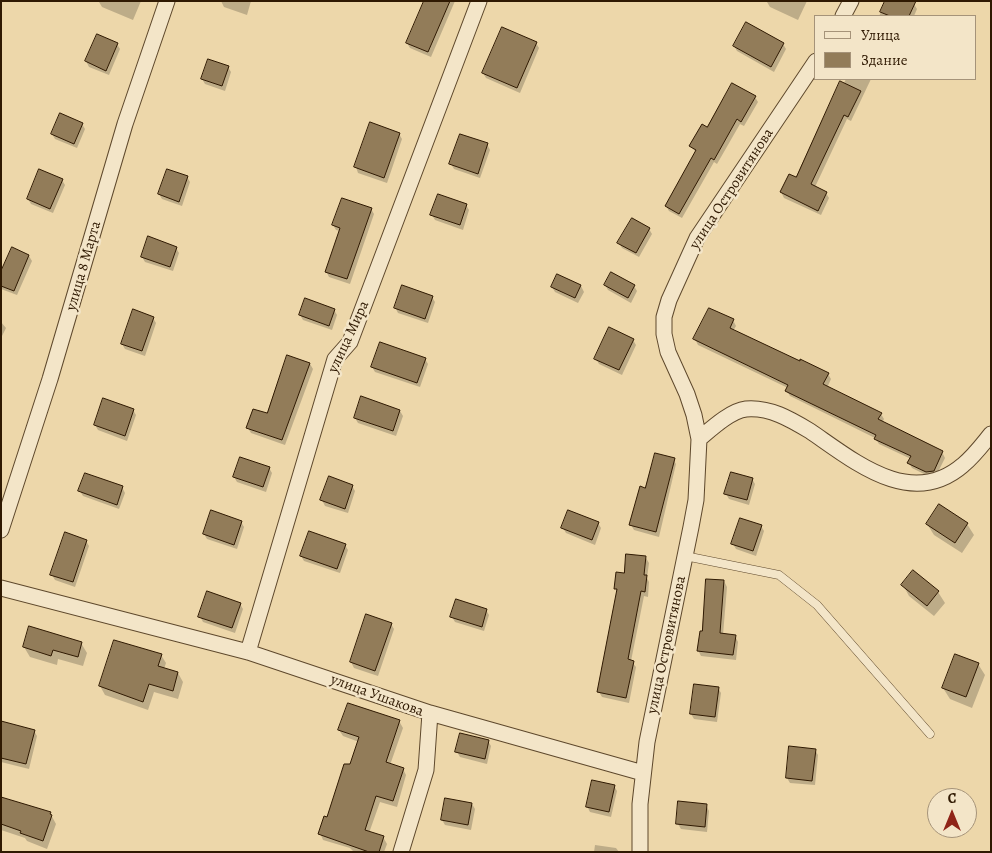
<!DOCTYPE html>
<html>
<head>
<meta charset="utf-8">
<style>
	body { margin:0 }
	#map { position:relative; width:992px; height:853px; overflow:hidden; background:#edd7aa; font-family:Alegreya,serif }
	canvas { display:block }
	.frame { position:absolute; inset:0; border:2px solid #2f1902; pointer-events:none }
	.legend { position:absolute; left:814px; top:15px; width:162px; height:65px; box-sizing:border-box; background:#f3e5c8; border:1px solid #a59379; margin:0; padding:6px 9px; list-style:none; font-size:15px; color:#2f1902 }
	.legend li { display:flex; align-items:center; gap:10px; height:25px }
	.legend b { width:25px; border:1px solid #a59379 }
	.north { position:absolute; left:927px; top:788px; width:50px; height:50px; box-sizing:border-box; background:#f3e5c8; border:1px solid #a59379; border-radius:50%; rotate:0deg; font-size:14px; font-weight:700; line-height:20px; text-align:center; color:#2f1902 }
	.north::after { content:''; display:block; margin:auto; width:18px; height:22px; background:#8f2418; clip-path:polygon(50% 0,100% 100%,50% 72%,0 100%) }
</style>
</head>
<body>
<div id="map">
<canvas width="992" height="853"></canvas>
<div class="frame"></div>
<ul class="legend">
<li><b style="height:6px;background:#f3e5c8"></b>Улица</li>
<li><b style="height:14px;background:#927c59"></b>Здание</li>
</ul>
<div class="north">С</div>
</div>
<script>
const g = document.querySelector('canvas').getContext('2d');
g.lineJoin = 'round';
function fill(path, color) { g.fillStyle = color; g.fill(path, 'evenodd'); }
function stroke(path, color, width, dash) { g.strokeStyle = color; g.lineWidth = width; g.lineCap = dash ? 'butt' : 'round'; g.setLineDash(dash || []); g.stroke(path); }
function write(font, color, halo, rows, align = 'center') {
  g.font = font + ' Alegreya,serif'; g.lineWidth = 5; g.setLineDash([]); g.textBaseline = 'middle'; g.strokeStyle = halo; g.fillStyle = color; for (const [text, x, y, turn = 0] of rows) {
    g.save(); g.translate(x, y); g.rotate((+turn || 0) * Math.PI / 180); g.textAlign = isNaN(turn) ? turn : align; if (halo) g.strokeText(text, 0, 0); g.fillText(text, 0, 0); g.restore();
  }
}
const shadow = new Path2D(`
	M 141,1 L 133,20 L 102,7 L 99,2 Z
	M 221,1 L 251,1 L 247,15 L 224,7 Z
	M 425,1 L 455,1 L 431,57 L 410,48 L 407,43 Z
	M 807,1 L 798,20 L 770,7 L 767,2 Z
	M 887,1 L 914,4 L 917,9 L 914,16 L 879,16 Z
	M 536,43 L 539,48 L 520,93 L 486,78 L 483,73 Z
	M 117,44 L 120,49 L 109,75 L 89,67 L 86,61 Z
	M 783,44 L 786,49 L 774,72 L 737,51 L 734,46 Z
	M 228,67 L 231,72 L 225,91 L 205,84 L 202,79 Z
	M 846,79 L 871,79 L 851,121 L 847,119 L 815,187 L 826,193 L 829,198 L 821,215 L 784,198 L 781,192 L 796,179 Z
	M 755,97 L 758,102 L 744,126 L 740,124 L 717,164 L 714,162 L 682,218 L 669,211 L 666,206 L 696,152 L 690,146 Z
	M 82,124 L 85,129 L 77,148 L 55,139 L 52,134 Z
	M 399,134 L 402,139 L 387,183 L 358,173 L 356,167 Z
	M 487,144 L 490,150 L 480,178 L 454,169 L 451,164 Z
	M 187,177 L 190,182 L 182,206 L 162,199 L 159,194 Z
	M 62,180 L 65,185 L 53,213 L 31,204 L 28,199 Z
	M 466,205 L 469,210 L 463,230 L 435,220 L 432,215 Z
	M 371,209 L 374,214 L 350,284 L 329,277 L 326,271 L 340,231 L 336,230 L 333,225 Z
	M 649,229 L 652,234 L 639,257 L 622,248 L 619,243 Z
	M 176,248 L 179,253 L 173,271 L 145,262 L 142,257 Z
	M 29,256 L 32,261 L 17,295 L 1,289 L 1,274 Z
	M 558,275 L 581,286 L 584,292 L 578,303 L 555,292 L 552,287 Z
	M 605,285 L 634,286 L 637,291 L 631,303 L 608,290 Z
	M 432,297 L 435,302 L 428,323 L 398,313 L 395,307 Z
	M 334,310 L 337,315 L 332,330 L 303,320 L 300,315 Z
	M 153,318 L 156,323 L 145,356 L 125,349 L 122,344 Z
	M 733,320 L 736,326 L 733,331 L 828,374 L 831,379 L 827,388 L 881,414 L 884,419 L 882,423 L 942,452 L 945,458 L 936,476 L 930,477 L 912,468 L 909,463 L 911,459 L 879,444 L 875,438 L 790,396 L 787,391 L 788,388 L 698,345 L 695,339 Z
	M 1,322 L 6,328 L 1,338 Z
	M 633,340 L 636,345 L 622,375 L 599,364 L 596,359 Z
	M 288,357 L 310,364 L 313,369 L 285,445 L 251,433 L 248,428 L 268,415 Z
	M 425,359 L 428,364 L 420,387 L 375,372 L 372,367 Z
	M 133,410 L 136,415 L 127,441 L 98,430 L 95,425 Z
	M 400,411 L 403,416 L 396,436 L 358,423 L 355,418 Z
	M 673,459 L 676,464 L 659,537 L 634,530 L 631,525 L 646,489 Z
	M 269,468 L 272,473 L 266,492 L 237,482 L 234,477 Z
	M 752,479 L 755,484 L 749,505 L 729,499 L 726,494 Z
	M 352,486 L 355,491 L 348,513 L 325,506 L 322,500 Z
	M 122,487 L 125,493 L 119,509 L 83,496 L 80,491 Z
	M 241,522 L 244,527 L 237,549 L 207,539 L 204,534 Z
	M 598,523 L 601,528 L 595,545 L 566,533 L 563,528 Z
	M 927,524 L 967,524 L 974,535 L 962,553 L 934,535 Z
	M 761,526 L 764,531 L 756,556 L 736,549 L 733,544 Z
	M 86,541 L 89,546 L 75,587 L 55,580 L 52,575 Z
	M 345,545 L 348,550 L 340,573 L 304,561 L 301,556 Z
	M 646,558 L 649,563 L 647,578 L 649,582 L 648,597 L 644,596 L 631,661 L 636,667 L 629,703 L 602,697 L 599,692 L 618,592 L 615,588 L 625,574 Z
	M 914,572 L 938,592 L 945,603 L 934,616 L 909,596 L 903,585 Z
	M 724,581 L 727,587 L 723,635 L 735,636 L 738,642 L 736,660 L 701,656 L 698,650 L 703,632 Z
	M 240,604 L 243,609 L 235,633 L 203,622 L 200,616 Z
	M 486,610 L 489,615 L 484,631 L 455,622 L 452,617 Z
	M 367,616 L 391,624 L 394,629 L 378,676 L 354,668 L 351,662 Z
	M 81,643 L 87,653 L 83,666 L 58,659 L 57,665 L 30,657 L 24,647 Z
	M 161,655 L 166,663 L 164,669 L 178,673 L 183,682 L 178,699 L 154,692 L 148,710 L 105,695 L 100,686 Z
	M 978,664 L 985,675 L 972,708 L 950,699 L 943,688 Z
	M 718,688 L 721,693 L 717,722 L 694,719 L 691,714 Z
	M 399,721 L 403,728 L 390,765 L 403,769 L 406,775 L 397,807 L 380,802 L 369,833 L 383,837 L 387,844 L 384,852 L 354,852 L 350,848 L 323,840 L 320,833 L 351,766 L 359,742 L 343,736 L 339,730 Z
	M 1,723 L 34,731 L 37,736 L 29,769 L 1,762 Z
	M 488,741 L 491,746 L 487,764 L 460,757 L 457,752 Z
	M 815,750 L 818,755 L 815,785 L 790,783 L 787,778 Z
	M 614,786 L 617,791 L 611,817 L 590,812 L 587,806 Z
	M 1,798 L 50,813 L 56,824 L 47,849 L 27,841 L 25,838 L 1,830 Z
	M 679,803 L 706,805 L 709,811 L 707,832 L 681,829 L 678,824 Z
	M 472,804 L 475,809 L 471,830 L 445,825 L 442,820 Z
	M 595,845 L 616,848 L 619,852 L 594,852 Z`);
const building = new Path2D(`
	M 424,1 L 450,1 L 428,52 L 406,43 Z
	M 885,1 L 916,1 L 909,16 L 890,16 L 880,12 Z
	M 746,22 L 784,43 L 771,67 L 733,46 Z
	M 502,27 L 537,42 L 517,88 L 482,73 Z
	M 97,34 L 118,43 L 106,71 L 85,61 Z
	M 208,59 L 229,66 L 222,86 L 201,79 Z
	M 840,81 L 861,91 L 848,117 L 844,115 L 811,184 L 827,192 L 818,211 L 780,192 L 789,174 L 796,177 Z
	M 732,83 L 756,96 L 741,122 L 737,119 L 714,160 L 711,158 L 679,214 L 665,206 L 696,150 L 689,146 L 702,124 L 707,127 Z
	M 60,113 L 83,123 L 74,144 L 51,134 Z
	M 370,122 L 400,133 L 384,178 L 354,167 Z
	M 460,134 L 488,143 L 478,174 L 449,164 Z
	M 39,169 L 63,179 L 50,209 L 27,199 Z
	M 167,169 L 188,176 L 179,202 L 158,194 Z
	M 438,194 L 467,204 L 460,225 L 430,215 Z
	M 342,198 L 372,208 L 347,279 L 325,272 L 340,228 L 332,225 Z
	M 632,218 L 650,228 L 636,253 L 617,243 Z
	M 148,236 L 177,247 L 170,267 L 141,257 Z
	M 12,247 L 29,255 L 14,291 L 1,286 L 1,271 Z
	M 611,272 L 635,285 L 628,298 L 604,285 Z
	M 557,274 L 581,285 L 575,298 L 551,287 Z
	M 402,285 L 433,296 L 425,319 L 394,308 Z
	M 305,298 L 335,309 L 329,326 L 299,315 Z
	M 709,308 L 734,319 L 730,328 L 800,361 L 800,359 L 829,373 L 823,384 L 882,413 L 878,419 L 943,451 L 934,471 L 926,472 L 907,463 L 911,456 L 874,439 L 876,435 L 785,391 L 788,385 L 693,339 Z
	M 133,309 L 154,317 L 142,351 L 121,344 Z
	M 609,327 L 634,339 L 619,370 L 594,359 Z
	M 380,342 L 426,358 L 417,383 L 371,367 Z
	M 287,355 L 310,363 L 282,440 L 246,428 L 253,409 L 267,413 Z
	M 361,396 L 400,410 L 393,431 L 354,418 Z
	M 103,398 L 134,409 L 125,436 L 94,425 Z
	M 655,453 L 675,458 L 656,532 L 629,525 L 640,486 L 645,488 Z
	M 240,457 L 270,467 L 263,487 L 233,477 Z
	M 731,472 L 753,478 L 747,500 L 724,494 Z
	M 85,473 L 123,486 L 117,505 L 78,491 Z
	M 329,476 L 353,485 L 345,509 L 320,500 Z
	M 939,504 L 968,523 L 955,543 L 926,524 Z
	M 211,510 L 242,521 L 234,545 L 203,534 Z
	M 568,510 L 599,522 L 592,540 L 561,528 Z
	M 740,518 L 762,525 L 753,551 L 731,544 Z
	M 309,531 L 346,544 L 337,569 L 300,556 Z
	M 65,532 L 87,540 L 73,582 L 50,575 Z
	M 626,554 L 646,556 L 644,575 L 647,575 L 645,592 L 641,591 L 628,659 L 634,661 L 626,698 L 597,692 L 617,589 L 614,589 L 616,572 L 624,573 Z
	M 913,570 L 939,591 L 927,606 L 901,585 Z
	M 706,579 L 724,580 L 720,633 L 736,635 L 733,655 L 697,651 L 700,631 L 702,631 Z
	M 207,591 L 241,603 L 232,628 L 198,617 Z
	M 456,599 L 487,609 L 482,627 L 450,617 Z
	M 366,614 L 392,623 L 375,671 L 350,662 Z
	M 29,626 L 82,642 L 78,657 L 53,650 L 51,656 L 23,647 Z
	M 114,640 L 162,654 L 158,666 L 178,672 L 173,691 L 149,684 L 143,702 L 99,686 Z
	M 955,654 L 979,663 L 966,697 L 942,688 Z
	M 694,684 L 719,687 L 715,717 L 690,714 Z
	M 348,703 L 400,720 L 386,762 L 404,768 L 393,801 L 376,796 L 365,830 L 384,836 L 379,852 L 369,852 L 318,834 L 324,816 L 327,817 L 344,764 L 350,764 L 359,737 L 338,730 Z
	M 1,721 L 35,730 L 26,764 L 1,758 Z
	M 460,733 L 489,740 L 485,759 L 455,752 Z
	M 789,746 L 816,749 L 812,781 L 786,778 Z
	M 592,780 L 615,785 L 609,812 L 586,807 Z
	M 1,797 L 51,812 L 50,814 L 52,815 L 43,841 L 20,833 L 21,831 L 1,824 Z
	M 445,798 L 472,803 L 468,825 L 441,820 Z
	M 678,801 L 707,804 L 705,827 L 676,824 Z`);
const service = new Path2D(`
	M 685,556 L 779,575 L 817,605 L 930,734`);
const minor = new Path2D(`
	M 843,16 L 851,1
	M 699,439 C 711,429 730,411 746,409 C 770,407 790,419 810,431 C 854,461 911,510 963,465 C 974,456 982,445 991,434
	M 1,530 L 50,379 L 125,124 L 167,1
	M 1,588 L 248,652 L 430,713 L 426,770 L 401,852
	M 248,652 L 335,359 L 350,342 L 479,1
	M 430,713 L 643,773
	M 640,852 L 640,804 L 647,742 L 691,527 L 696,500 L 699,439 L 694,415 L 687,394 L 668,352 L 664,334 L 664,317 L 669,300 L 697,238 L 816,61`);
const streetNames = [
	["улица Островитянова",732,189,-57],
	["улица 8 Марта",84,266,-74],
	["улица Мира",349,337,-65],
	["улица Островитянова",667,645,-78],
	["улица Ушакова",377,696,20]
];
fill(shadow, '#0003');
fill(building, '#927c59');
stroke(building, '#2f1902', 1);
stroke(service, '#5e482c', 9);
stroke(minor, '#5e482c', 17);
stroke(service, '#f3e5c8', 8);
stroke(minor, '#f3e5c8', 15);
write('15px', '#2f1902', '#f3e5c8', streetNames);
</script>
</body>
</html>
